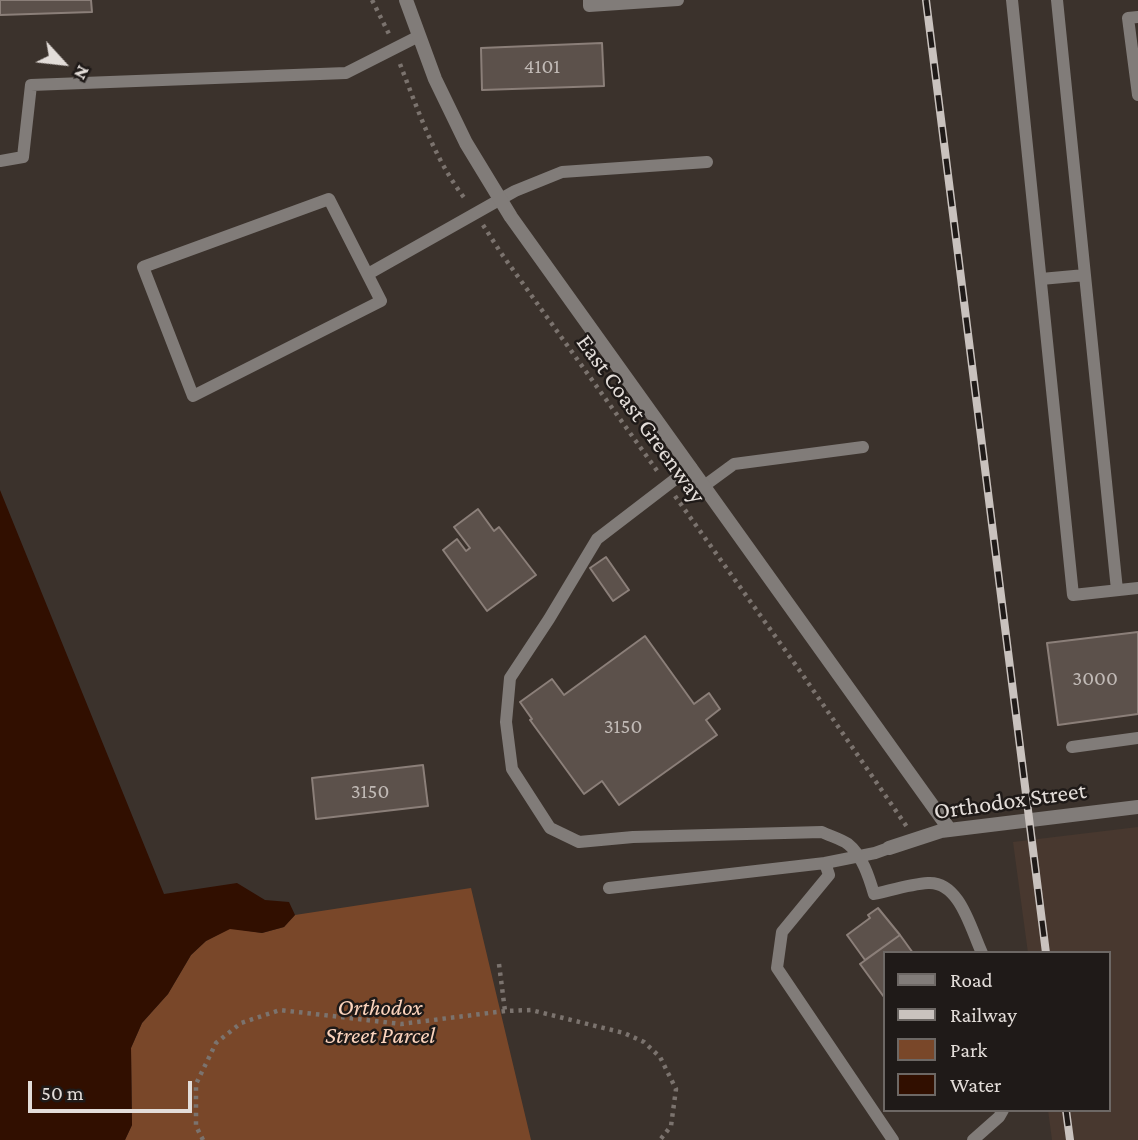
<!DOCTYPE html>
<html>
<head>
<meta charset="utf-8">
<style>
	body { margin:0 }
	#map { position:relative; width:1138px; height:1140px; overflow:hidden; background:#3b322c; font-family:"Crimson Pro",serif }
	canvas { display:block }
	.legend { position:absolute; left:883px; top:951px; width:228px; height:161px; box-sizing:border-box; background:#1f1a18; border:2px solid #6d6865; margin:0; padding:9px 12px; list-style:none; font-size:21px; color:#e3ddd9 }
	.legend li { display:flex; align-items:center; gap:14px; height:35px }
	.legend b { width:35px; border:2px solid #6d6865 }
	.north { position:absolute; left:28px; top:28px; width:70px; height:70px; -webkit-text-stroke:5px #1f1a18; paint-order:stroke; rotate:117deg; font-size:19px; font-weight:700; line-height:28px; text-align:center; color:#e3ddd9 }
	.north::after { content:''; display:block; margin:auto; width:24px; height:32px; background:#e3ddd9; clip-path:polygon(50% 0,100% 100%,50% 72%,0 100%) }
	.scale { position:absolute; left:28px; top:1081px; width:164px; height:32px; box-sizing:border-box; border:4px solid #e3ddd9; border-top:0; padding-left:9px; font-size:21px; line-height:24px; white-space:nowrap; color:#e3ddd9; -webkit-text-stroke:5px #1f1a18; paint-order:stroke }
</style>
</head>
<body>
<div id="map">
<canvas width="1138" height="1140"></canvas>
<ul class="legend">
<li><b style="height:9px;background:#817c79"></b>Road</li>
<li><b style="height:9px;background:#c9c2be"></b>Railway</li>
<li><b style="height:19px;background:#794729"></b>Park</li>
<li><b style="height:19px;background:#310f00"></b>Water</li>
</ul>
<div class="north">N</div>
<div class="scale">50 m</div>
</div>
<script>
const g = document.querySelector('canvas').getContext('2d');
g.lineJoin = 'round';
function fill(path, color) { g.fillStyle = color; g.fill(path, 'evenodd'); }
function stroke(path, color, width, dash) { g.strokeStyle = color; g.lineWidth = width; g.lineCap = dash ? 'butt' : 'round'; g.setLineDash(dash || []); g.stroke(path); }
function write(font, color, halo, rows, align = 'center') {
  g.font = font + ' "Crimson Pro",serif'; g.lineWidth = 5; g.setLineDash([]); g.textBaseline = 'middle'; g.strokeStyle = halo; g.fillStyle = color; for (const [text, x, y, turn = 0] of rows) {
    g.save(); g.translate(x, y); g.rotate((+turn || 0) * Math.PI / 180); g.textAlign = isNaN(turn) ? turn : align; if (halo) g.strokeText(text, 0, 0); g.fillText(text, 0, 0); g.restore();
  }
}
const built = new Path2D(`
	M 1138,827 L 1138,1140 L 1052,1140 L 1048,1110 L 1108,1110 L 1108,953 L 1028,953 L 1013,842 Z`);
const green = new Path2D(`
	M 471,888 L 531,1140 L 125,1140 L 132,1125 L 131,1048 L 142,1023 L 168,994 L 191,955 L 206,941 L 230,928 L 262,933 L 284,927 L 295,915 Z`);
const water = new Path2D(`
	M 0,490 L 164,894 L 237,883 L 265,900 L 289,902 L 295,915 L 284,927 L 262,933 L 230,929 L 206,941 L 191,955 L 168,994 L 142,1023 L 131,1048 L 132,1125 L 125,1140 L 0,1140 Z`);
const building = new Path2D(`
	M 0,0 L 91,0 L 92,12 L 0,15 Z
	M 602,43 L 604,86 L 482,90 L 481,48 Z
	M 478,509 L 494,531 L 499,527 L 536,575 L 487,611 L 443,550 L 457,539 L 466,551 L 470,548 L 454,527 Z
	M 606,557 L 629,590 L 613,601 L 590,568 Z
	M 1138,632 L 1138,714 L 1058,725 L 1047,643 Z
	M 645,636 L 694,704 L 709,693 L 720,709 L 706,720 L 717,735 L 619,805 L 602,781 L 584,794 L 530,720 L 532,719 L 520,702 L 552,679 L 564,695 Z
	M 423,765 L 428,806 L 316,819 L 312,778 Z
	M 878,908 L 900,935 L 865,960 L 847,935 L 870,918 L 868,915 Z
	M 900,935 L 913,953 L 884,953 L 884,997 L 860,964 Z`);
const path = new Path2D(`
	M 372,0 L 390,36
	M 400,64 C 418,110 435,161 466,200
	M 483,225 L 501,253 L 658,472
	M 675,496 L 800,671 L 907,827
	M 499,964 L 505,1011
	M 203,1140 L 196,1126 L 196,1084 L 216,1043 L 241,1023 L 280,1010 L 401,1024 L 505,1011 L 531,1010 L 624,1033 L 644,1042 L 660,1057 L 676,1089 L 671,1126 L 660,1140`);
const service = new Path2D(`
	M 589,0 L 589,6 L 678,0
	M 1012,0 L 1073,595 L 1138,588
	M 1057,0 L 1117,590
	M 1138,17 L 1128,18 L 1138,95
	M 0,161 L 23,157 L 31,85 L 346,73 L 419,36
	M 329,199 L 381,301 L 193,396 L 143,267 Z
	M 368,274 L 515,191 L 562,172 L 707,162
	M 1041,279 L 1085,275
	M 691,467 L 597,539 L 549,619 L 510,678 L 506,722 L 512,769 L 550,828 L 579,842 L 633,837 L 822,832 C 830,836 841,839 848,844 C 862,855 869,877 874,894 C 892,890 911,884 928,883 C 960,881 971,930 982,953
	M 704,486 L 734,464 L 863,447
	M 1072,747 L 1138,738
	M 889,848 L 875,853 L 825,863 L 829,875 L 782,932 L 777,968 L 893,1140
	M 609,888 L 825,863
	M 973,1140 L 999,1117 L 1003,1110`);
const minor = new Path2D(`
	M 406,0 L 435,79 L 466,143 L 511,217 L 950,830
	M 889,848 L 941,831 L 1138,807`);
const rail = new Path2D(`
	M 926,0 L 1046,953
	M 1066,1110 L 1070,1140`);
const numberNames = [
	["4101",542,67],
	["3000",1095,679],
	["3150",623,727],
	["3150",370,792]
];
const streetNames = [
	["East Coast Greenway",641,419,54],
	["Orthodox Street",1010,801,-8]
];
const parkNames = [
	["Orthodox",380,1008],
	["Street Parcel",380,1036]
];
fill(built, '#48382f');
fill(green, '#794729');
fill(water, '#310f00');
fill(building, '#5c514b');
stroke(building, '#8b7f79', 2);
stroke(path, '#7b736e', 4.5, [3.5, 5]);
stroke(service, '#817c79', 12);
stroke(minor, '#817c79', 14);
stroke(rail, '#c9c2be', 8);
stroke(rail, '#1f1a18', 5, [16]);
write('21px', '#c1bab6', null, numberNames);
write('24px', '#e3ddd9', '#1f1a18', streetNames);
write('italic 24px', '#fcd4bd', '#1f1a18', parkNames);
</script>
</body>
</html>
